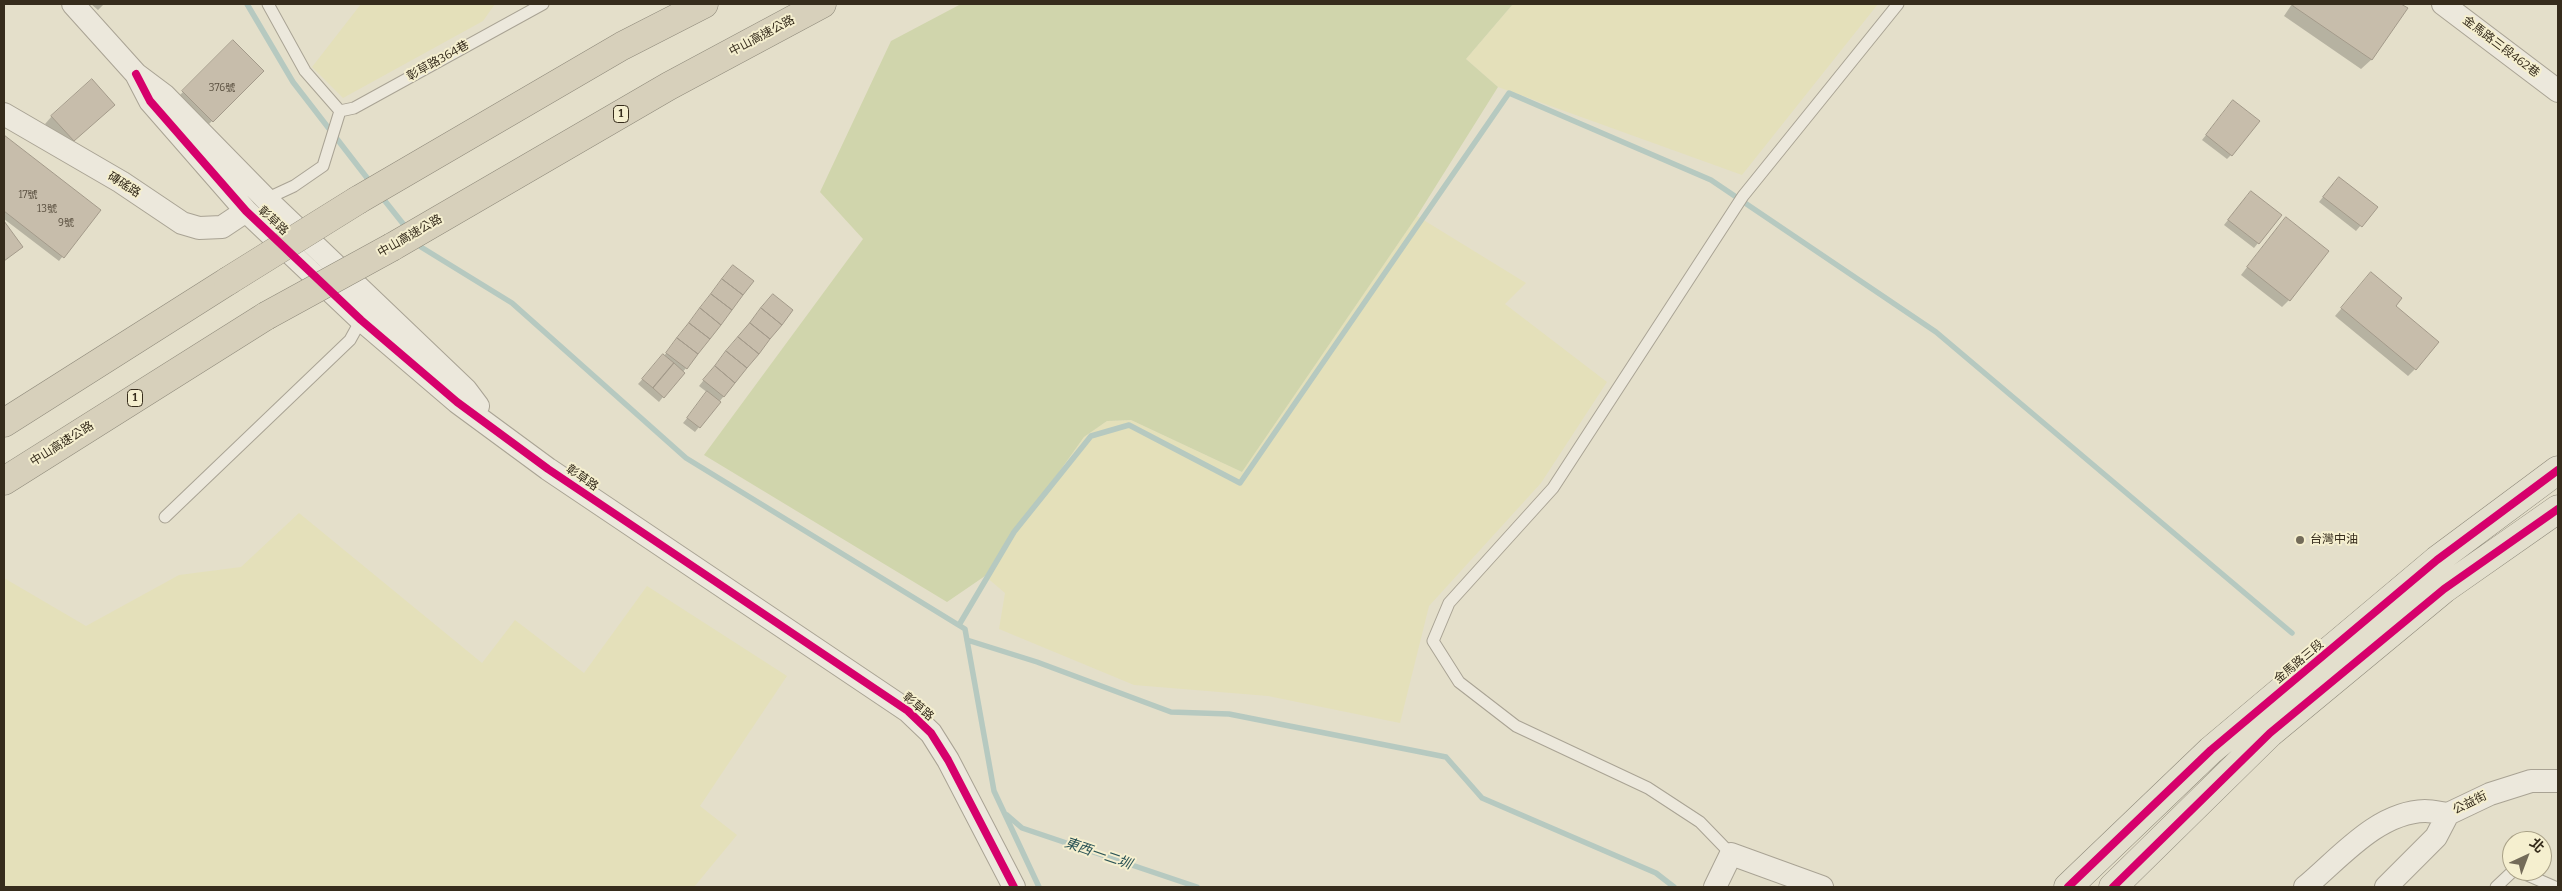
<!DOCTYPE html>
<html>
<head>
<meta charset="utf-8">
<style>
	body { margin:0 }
	#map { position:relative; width:2562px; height:891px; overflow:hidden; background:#e4dfca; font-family:Bitter,"Noto Sans TC",serif }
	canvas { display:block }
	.frame { position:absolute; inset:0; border:5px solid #362c1c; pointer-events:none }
	.north { position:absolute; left:2502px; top:831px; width:50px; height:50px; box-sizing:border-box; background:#f5efcf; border:1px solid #a9a187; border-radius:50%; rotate:43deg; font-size:14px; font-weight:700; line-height:20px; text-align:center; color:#362c1c }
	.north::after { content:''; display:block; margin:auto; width:18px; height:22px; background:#736b59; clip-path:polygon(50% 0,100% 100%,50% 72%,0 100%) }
</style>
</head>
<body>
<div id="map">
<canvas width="2562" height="891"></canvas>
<div class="frame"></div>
<div class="north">北</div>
</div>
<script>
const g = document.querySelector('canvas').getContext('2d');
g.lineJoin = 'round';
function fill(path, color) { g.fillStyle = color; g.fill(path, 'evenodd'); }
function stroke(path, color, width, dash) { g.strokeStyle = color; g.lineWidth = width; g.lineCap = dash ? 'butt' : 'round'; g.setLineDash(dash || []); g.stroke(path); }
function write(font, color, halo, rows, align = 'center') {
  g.font = font + ' Bitter,"Noto Sans TC",serif'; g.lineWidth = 4; g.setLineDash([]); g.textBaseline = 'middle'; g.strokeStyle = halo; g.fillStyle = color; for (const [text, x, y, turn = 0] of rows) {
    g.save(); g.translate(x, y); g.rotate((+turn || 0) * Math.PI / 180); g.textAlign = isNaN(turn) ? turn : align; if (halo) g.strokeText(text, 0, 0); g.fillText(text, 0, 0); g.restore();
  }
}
const farmland = new Path2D(`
	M 361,4 L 495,4 L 483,21 L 343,98 L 312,67 Z
	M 1513,4 L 1878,4 L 1742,175 L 1498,87 L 1466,59 Z
	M 1417,216 L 1526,283 L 1505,304 L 1607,382 L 1541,483 L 1429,606 L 1400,723 L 1268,696 L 1134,685 L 999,629 L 1005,593 L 985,576 L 1084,437 L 1107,421 L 1131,420 L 1242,472 Z
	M 299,513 L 482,663 L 515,620 L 584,673 L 647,586 L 787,676 L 700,806 L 737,835 L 694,887 L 4,887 L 4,578 L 86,626 L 179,575 L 241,567 Z`);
const green = new Path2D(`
	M 961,4 L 1513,4 L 1466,59 L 1498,87 L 1417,216 L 1242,472 L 1131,420 L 1107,421 L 1084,437 L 985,576 L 947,602 L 704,455 L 863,239 L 820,192 L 891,41 Z`);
const shadow = new Path2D(`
	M 91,4 L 104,4 L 98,10 Z
	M 2292,4 L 2399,4 L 2406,9 L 2371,60 L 2361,69 L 2284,16 Z
	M 233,42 L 262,71 L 205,128 L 176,99 Z
	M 2229,106 L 2231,155 L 2227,159 L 2202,140 Z
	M 106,112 L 66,147 L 45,124 L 52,116 Z
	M 4,137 L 99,210 L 59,261 L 4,219 Z
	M 2334,183 L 2376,207 L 2356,231 L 2319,202 Z
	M 2246,197 L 2280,216 L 2254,248 L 2224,225 Z
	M 2279,226 L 2289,300 L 2282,307 L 2241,275 Z
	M 729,271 L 686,368 L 659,402 L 638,384 L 664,356 Z
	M 2371,274 L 2394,306 L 2415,369 L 2408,376 L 2335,316 Z
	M 768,300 L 792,311 L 695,432 L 683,423 L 708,393 L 699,386 Z`);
const stream = new Path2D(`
	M 247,4 L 293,82 L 371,183
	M 381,196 L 408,230
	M 417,241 L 421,247 L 512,303 L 686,458 L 965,629 L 994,791 L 1039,887
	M 959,625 L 1014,532 L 1091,436 L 1129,425 L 1240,483 L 1509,93 L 1711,180 L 1936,332 L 2292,633
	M 967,640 L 1037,662 L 1171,712 L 1229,714 L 1446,757 L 1482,798 L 1656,873 L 1674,887
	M 1007,815 L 1022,828 L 1197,887`);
const building = new Path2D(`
	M 2294,4 L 2401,4 L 2408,8 L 2372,60 L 2293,6 Z
	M 233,40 L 264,71 L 213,122 L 182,91 Z
	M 92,79 L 115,105 L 74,141 L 51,116 Z
	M 2233,100 L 2260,121 L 2232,156 L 2206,135 Z
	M 4,135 L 101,210 L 64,258 L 4,211 Z
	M 2339,177 L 2378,207 L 2362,227 L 2323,197 Z
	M 2251,191 L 2282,215 L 2259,244 L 2228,220 Z
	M 2286,217 L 2329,251 L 2290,301 L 2247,267 Z
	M 4,221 L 23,247 L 4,261 Z
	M 733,265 L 754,281 L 743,295 L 722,279 Z
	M 2371,272 L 2402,298 L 2396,306 L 2439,342 L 2416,370 L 2341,308 Z
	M 722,279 L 743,295 L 732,310 L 711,294 Z
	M 711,294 L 732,310 L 721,325 L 700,308 Z
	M 773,294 L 793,310 L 782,325 L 761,308 Z
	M 700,308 L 721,325 L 710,339 L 689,323 Z
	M 761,308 L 782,325 L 770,339 L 750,323 Z
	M 689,323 L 710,339 L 698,354 L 677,338 Z
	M 750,323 L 770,339 L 759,354 L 738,337 Z
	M 738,337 L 759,354 L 747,368 L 726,351 Z
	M 677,338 L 698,354 L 687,369 L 666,353 Z
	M 726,351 L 747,368 L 735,383 L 715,366 Z
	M 663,354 L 674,363 L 653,388 L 642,379 Z
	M 674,363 L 685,373 L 664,398 L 653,388 Z
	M 715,366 L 735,383 L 724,397 L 703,380 Z
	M 707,391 L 721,402 L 700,428 L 687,418 Z`);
const lane = new Path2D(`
	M 268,4 L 305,71 L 340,111
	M 266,199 L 294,186 L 323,166 L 340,111 L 354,108 L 543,4
	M 165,517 L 350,340 L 361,320
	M 1731,854 L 1700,822 L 1648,788 L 1516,726 L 1459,682 L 1433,641 L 1449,603 L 1553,488 L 1743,196 L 1898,4
	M 2518,871 L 2555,887
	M 2496,887 L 2513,871`);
const street = new Path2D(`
	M 73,4 L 136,74 L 164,95 L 266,199 L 466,390 L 478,406
	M 2443,4 L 2558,91
	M 136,74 L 150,101 L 246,211 L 361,320 L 457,402 L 548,469 L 908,711 L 931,733 L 948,760 L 1014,887
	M 4,114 L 121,182 L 182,223 L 199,228 L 222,227 L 246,211
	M 1715,887 L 1731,854 L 1822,887
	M 2305,887 C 2339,859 2377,812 2425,811 C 2432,811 2441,813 2448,814
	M 2386,887 L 2436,837 L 2448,814 L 2490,794 L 2531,781 L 2558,781`);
const primary = new Path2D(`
	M 2068,887 L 2211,750 L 2437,560 L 2558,470
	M 2113,887 L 2270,733 L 2444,589 L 2558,509`);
const highway = new Path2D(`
	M 358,200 L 622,46 L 704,4
	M 392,247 L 669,86 L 822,4
	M 4,423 L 228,281
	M 4,481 L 266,316`);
const highwayBridge = new Path2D(`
	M 228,281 L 358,200
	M 266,316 L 392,247`);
const cycleway = new Path2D(`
	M 136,74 L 150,101 L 246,211 L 361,320 L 457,402 L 548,469 L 908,711 L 931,733 L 948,760 L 1014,887
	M 2068,887 L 2211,750 L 2437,560 L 2558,470
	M 2113,887 L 2270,733 L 2444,589 L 2558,509`);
const markers = [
	[2300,540,5,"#736b59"]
];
const numberNames = [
	["376號",222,88],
	["17號",28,195],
	["13號",47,209],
	["9號",66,223]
];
const shields = [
	[621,114,15],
	[135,398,15]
];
const shieldNames = [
	["1",621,114],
	["1",135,398]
];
const streetNames = [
	["中山高速公路",762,36,-28],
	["金馬路三段462巷",2501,47,37],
	["彰草路364巷",438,61,-29],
	["磚磘路",124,185,32],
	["彰草路",273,221,43],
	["中山高速公路",410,236,-30],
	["中山高速公路",62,444,-32],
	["彰草路",582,478,34],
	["金馬路三段",2299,662,-40],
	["彰草路",918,707,40],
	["公益街",2470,803,-26]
];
const poiNames = [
	["台灣中油",2310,540]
];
const waterNames = [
	["東西一二圳",1098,854,19]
];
fill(farmland, '#e4e0ba');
fill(green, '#d0d5ac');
fill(shadow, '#0003');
stroke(stream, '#b6c9c0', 5.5);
fill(building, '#c7bdab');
stroke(building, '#a39a8a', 1);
stroke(lane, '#a9a394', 13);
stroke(street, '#a9a394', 24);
stroke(primary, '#8e897a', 29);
stroke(highway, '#8e897a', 29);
stroke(lane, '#ece8dc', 11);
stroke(street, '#ece8dc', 22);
stroke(primary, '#e3dfcd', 28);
stroke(highway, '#d7d0bb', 28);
stroke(highwayBridge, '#8e897a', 29, []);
stroke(highwayBridge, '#d7d0bb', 28);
stroke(cycleway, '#d6006c', 8);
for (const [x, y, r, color] of markers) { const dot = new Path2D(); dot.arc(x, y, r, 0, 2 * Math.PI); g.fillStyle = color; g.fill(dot); stroke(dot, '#f5efcf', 2); }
write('10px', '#5a5040', null, numberNames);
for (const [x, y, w] of shields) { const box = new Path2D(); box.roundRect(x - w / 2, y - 8.5, w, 17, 4); g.fillStyle = '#f5efcf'; g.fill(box); stroke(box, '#362c1c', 1); }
write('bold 11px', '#362c1c', null, shieldNames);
write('12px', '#362c1c', '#f5efcf', streetNames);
write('12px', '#362c1c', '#f5efcf', poiNames, 'left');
write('italic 14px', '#2b5456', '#f5efcf', waterNames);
</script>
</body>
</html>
